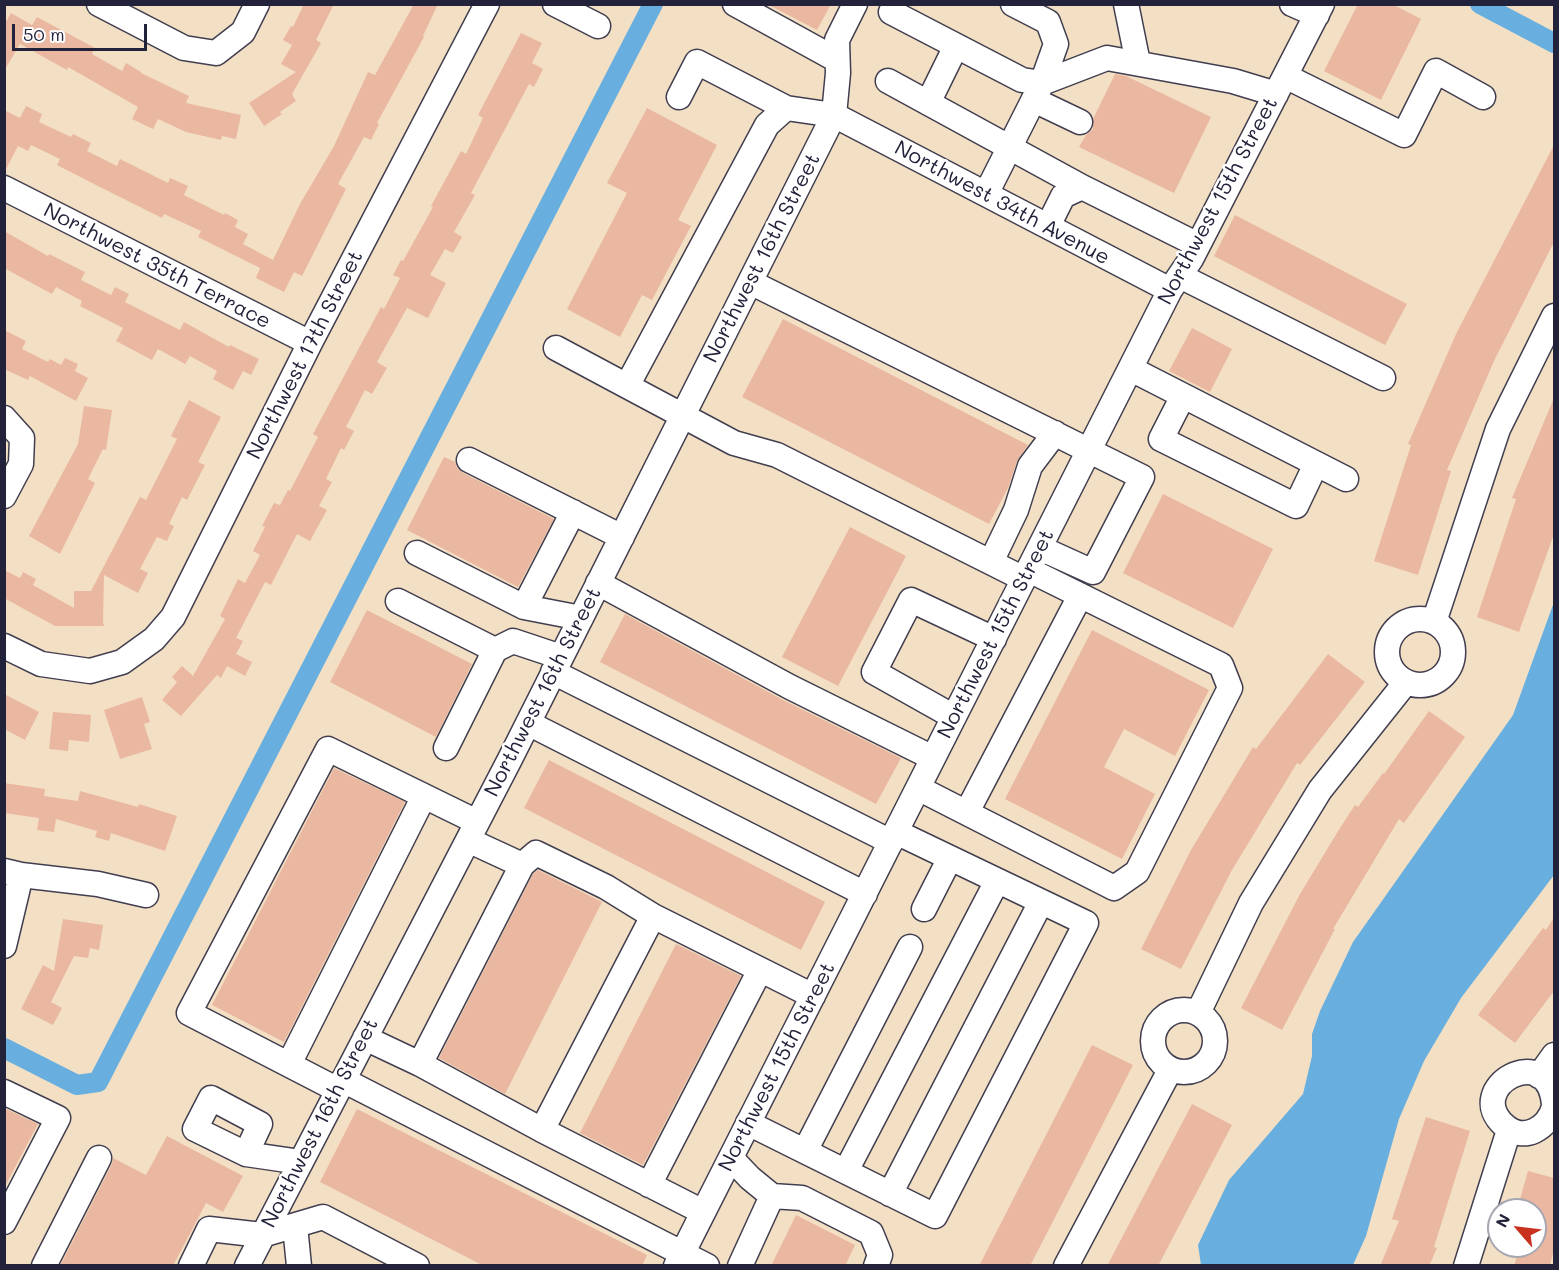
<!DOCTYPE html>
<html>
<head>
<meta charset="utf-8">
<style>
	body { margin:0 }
	#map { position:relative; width:1559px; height:1270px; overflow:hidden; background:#f3e0c4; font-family:Mali,sans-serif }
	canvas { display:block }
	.frame { position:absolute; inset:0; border:6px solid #22223b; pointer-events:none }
	.north { position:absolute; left:1487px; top:1198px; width:60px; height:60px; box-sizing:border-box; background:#fff; border:2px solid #a7a7b1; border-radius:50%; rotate:298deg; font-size:16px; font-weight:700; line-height:24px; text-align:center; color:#22223b }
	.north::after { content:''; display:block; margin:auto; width:21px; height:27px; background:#c8321e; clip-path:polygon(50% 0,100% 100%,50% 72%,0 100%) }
	.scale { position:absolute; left:12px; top:24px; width:135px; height:27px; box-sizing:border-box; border:3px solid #22223b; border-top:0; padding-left:8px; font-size:18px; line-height:21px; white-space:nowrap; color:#22223b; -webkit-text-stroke:4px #fff; paint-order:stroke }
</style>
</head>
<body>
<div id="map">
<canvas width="1559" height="1270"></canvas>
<div class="frame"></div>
<div class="north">N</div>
<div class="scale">50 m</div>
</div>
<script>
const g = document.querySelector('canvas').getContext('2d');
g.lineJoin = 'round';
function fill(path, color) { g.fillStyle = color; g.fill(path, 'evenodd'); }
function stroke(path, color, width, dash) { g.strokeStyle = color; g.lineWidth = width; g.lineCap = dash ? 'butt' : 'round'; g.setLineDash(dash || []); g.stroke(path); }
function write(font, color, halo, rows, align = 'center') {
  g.font = font + ' Mali,sans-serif'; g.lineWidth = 5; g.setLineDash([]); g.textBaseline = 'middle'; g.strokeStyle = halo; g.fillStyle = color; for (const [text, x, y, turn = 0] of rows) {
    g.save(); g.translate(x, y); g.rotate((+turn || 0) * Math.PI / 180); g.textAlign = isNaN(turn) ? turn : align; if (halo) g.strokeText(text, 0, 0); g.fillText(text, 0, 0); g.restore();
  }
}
const water = new Path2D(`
	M 1554,602 L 1554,875 L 1461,998 L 1424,1061 L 1399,1119 L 1366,1236 L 1353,1265 L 1201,1265 L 1198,1245 L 1229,1180 L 1303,1094 L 1312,1056 L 1312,1034 L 1320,1011 L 1353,942 L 1513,715 Z`);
const canal = new Path2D(`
	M 1480,4 L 1554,43
	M 4,1048 L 77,1085 L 98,1082 L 653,4`);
const building = new Path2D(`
	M 304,4 L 334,4 L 316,40 L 321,43 L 292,94 L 296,101 L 280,112 L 282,114 L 264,126 L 249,103 L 296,72 L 281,64 L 292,45 L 283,40 L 291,26 L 293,27 Z
	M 414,4 L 438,4 L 423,36 L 424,37 L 377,123 L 379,124 L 371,140 L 364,137 L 338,184 L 346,189 L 302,276 L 294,272 L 284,292 L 256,278 L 260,268 L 198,237 L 201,231 L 164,214 L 162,218 L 92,183 L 57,165 L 60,159 L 31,145 L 28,151 L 18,146 L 4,173 L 4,110 L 20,118 L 26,106 L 42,114 L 39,122 L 71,137 L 73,134 L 91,143 L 87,151 L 117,166 L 120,159 L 168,183 L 170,178 L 188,186 L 184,195 L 224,215 L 225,213 L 238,220 L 235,227 L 248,234 L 243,244 L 273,260 L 300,204 L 334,146 L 368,72 L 375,75 Z
	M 767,4 L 831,4 L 817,30 Z
	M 1358,4 L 1392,4 L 1421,19 L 1381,100 L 1324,71 Z
	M 11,13 L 32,25 L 37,17 L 95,48 L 92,54 L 122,71 L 126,63 L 141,72 L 141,73 L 189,96 L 186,103 L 241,115 L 236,139 L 222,136 L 221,140 L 186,132 L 158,119 L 153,129 L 132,119 L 138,107 L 68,67 L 67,70 L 20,44 L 4,71 L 4,25 Z
	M 521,33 L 542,43 L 532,63 L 543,69 L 534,87 L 529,84 L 471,193 L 475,195 L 454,232 L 462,237 L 453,253 L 445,249 L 430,275 L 446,283 L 428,318 L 407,308 L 377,362 L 387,368 L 372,394 L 365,390 L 346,427 L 354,431 L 344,450 L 341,448 L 326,479 L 332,482 L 319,506 L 327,510 L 310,541 L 297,534 L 271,585 L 265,582 L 236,638 L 243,641 L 236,654 L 252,662 L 245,676 L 227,666 L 221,678 L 217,675 L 181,716 L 162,700 L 177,682 L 172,677 L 182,666 L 193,676 L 225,619 L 220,616 L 238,579 L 245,583 L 260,555 L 253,551 L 265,527 L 262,526 L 274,503 L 280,505 L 288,490 L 290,491 L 318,437 L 313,434 L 381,307 L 384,309 L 400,278 L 393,275 L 401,260 L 403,261 L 433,207 L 431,206 L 461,151 L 466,154 L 483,118 L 478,115 Z
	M 1115,74 L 1126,76 L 1211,117 L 1174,193 L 1079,147 L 1086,135 L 1093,129 L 1093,119 Z
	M 647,108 L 717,145 L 678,220 L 691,226 L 652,300 L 642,295 L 620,337 L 567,309 L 627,193 L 607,183 Z
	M 1554,145 L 1554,242 L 1494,361 L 1447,470 L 1451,471 L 1418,575 L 1374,561 L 1411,445 L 1408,444 L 1456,334 Z
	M 1235,215 L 1407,304 L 1385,345 L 1214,256 Z
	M 4,231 L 48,256 L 49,254 L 85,272 L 81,280 L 111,295 L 115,287 L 129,294 L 125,302 L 180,330 L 184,322 L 229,347 L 230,345 L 259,359 L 251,375 L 243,371 L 233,390 L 213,379 L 217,371 L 190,356 L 185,364 L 158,349 L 152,360 L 116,341 L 123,328 L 80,306 L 82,301 L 56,287 L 52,294 L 4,268 Z
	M 783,319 L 1028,445 L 1017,461 L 1008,488 L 989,524 L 742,397 Z
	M 1192,328 L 1232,349 L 1210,392 L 1169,371 Z
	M 4,330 L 26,341 L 22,349 L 48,362 L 50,359 L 61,365 L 65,358 L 78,364 L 75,371 L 88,378 L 76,401 L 30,376 L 28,380 L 4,369 Z
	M 1554,398 L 1554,534 L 1519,632 L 1477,617 L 1516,499 L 1512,498 Z
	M 189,400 L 221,417 L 198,462 L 205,465 L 187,500 L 182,497 L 169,524 L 174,526 L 167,541 L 157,537 L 140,569 L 148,573 L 138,593 L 104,575 L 103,624 L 105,626 L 55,626 L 4,598 L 4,570 L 20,578 L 23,572 L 36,579 L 33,585 L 74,608 L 74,591 L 91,591 L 140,497 L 146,500 L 177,439 L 171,436 Z
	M 84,406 L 112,410 L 106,450 L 103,449 L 88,479 L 95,483 L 60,554 L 29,536 L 78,444 Z
	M 444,457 L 455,462 L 457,468 L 463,473 L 554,519 L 518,587 L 407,530 Z
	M 1163,494 L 1273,549 L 1233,628 L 1123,573 Z
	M 850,527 L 906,556 L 838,686 L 782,657 Z
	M 367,610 L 472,664 L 436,737 L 330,682 Z
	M 625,614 L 783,700 L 901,758 L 876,804 L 600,662 Z
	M 1092,630 L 1209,690 L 1175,756 L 1124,729 L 1104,767 L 1155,794 L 1122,859 L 1005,799 Z
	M 1328,654 L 1365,682 L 1300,765 L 1297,763 L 1232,870 L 1181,969 L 1141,949 L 1191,850 L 1253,747 L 1256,749 Z
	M 4,694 L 39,712 L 25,740 L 4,729 Z
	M 142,697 L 150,722 L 144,724 L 152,749 L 120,759 L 104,710 Z
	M 1429,711 L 1465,737 L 1404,823 L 1399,819 L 1333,929 L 1335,929 L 1282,1030 L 1241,1008 L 1300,894 L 1340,828 L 1355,805 L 1358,807 L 1383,773 L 1384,774 Z
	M 53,712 L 91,715 L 89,742 L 69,740 L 68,751 L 49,749 Z
	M 549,760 L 825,902 L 801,950 L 524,808 Z
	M 334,768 L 405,802 L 284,1042 L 212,1005 Z
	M 4,783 L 45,789 L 44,796 L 78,801 L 80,791 L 138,807 L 139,804 L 177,816 L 165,851 L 111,833 L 109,841 L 95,837 L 97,831 L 56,819 L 54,832 L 37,830 L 39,818 L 4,813 Z
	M 538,870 L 602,902 L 505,1094 L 439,1058 L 533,874 Z
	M 1554,917 L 1554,991 L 1515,1043 L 1478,1015 L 1543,928 L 1546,930 Z
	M 63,919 L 103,925 L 99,950 L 90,948 L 88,958 L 74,956 L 51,1002 L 62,1008 L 53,1025 L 21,1009 L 43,965 L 54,971 Z
	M 676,944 L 741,976 L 643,1165 L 580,1133 Z
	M 1092,1045 L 1133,1065 L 1084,1161 L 1030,1266 L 979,1266 Z
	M 1192,1104 L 1232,1125 L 1158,1266 L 1107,1266 Z
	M 4,1108 L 38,1124 L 4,1188 Z
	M 357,1109 L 647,1255 L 642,1266 L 484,1266 L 320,1182 Z
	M 1426,1117 L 1470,1131 L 1434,1247 L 1437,1248 L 1429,1266 L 1380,1266 L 1399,1221 L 1392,1219 Z
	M 167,1136 L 243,1176 L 223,1212 L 206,1203 L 173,1266 L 60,1266 L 112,1164 L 113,1158 L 146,1175 Z
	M 1528,1171 L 1554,1178 L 1554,1249 L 1550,1266 L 1514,1266 L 1520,1246 L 1535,1246 L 1535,1210 L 1517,1210 Z
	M 796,1215 L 855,1245 L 845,1266 L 771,1266 Z`);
const minor = new Path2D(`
	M 99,4 L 184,48 L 216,53 L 243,32 L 257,4
	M 555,4 L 598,26
	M 735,4 L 837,60
	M 1126,4 L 1138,63
	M 1292,4 L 1317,15
	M 891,12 L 1022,80 L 1042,83 L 1056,44 L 1048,22 L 1013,4
	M 1285,76 L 1404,135 L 1436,71 L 1483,97
	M 888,81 L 1082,187
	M 679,97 L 697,62 L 786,108 L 834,115 L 1170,290
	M 1034,100 L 1080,122
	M 928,103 L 956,46
	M 786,108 L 767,125 L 627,386 L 734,443 L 777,455 L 1024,579
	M 4,188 L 310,343
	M 986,194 L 1042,83 L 1107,58 L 1233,81 L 1276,94
	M 1048,226 L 1063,196 L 1082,187 L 1198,245
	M 1180,276 L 1383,378
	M 750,282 L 1142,477 L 1093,572 L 1040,548
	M 556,348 L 627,386
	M 1131,369 L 1346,479
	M 1183,396 L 1161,439 L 1296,506 L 1316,464
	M 4,418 L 22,438 L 21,464 L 4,496
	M 469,460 L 622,537
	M 417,553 L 524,607 L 573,512
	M 991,562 L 1016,510 L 1030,466 L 1055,433
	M 598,583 L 790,687 L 933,758
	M 398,601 L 495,650 L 513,641 L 561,657
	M 524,607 L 581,618
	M1387 652a33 33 0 1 1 66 0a33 33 0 1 1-66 0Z
	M 1434,622 L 1498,429 L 1554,316
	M 4,646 L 41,664 L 90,671 L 122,662 L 154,639 L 173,617 L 310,343 L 487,4
	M 553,672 L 891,842
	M 954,717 L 874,672 L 911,600 L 994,639
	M 528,723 L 865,894
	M 446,748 L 495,650
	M 918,788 L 1114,888 L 1137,872 L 1230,688 L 1221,665 L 1029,570
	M 967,812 L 1080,596
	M 522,865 L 536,853 L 606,887 L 653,916
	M 4,871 L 21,875 L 98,884 L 146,895
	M 924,909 L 950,858
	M 4,946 L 21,875
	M1153 1041a31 31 0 1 1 62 0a31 31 0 1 1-62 0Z
	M 1198,1013 L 1251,903 L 1320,790 L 1406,682
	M 365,1038 L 420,1064 L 522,865 L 468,840
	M 289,1064 L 424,796
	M 420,1064 L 542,1130
	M 1539,1076 L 1554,1055
	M 343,1080 L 707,1266
	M 338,1090 L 189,1013 L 328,749 L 477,822
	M 4,1092 L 58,1118 L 4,1222
	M 1554,1105 C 1549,1038 1461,1088 1505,1126 C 1524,1143 1548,1128 1554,1107
	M 748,1123 L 935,1216 L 1086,923 L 896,832
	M 805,1151 L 910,947
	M 246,1154 L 260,1124 L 211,1098 L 195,1129 L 246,1154 L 301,1162
	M 731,1158 L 750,1178 L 772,1196 L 740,1266
	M 846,1171 L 997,881
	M 649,1185 L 760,970
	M 890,1194 L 1041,902
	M 772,1196 L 802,1198 L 871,1233 L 880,1255 L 876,1266
	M 703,1212 L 542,1130 L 653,916 L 813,996
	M 295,1226 L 299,1266
	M 44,1266 L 99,1158
	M 191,1266 L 209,1229 L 262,1235 L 323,1217 L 417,1266
	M 247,1266 L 510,759 L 834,115 L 838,73 L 837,40 L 855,4
	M 676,1266 L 1170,290 L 1191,259 L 1322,4
	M 1066,1266 L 1170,1070
	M 1466,1266 L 1509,1130`);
const streetNames = [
	["Northwest 15th Street",1218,201,-62],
	["Northwest 34th Avenue",1002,203,28],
	["Northwest 16th Street",762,258,-63],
	["Northwest 35th Terrace",157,266,27],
	["Northwest 17th Street",305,355,-63],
	["Northwest 15th Street",996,634,-63],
	["Northwest 16th Street",543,692,-63],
	["Northwest 15th Street",777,1067,-63],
	["Northwest 16th Street",320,1123,-63]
];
fill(water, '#68afdf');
stroke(canal, '#68afdf', 20);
fill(building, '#eab7a1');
stroke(minor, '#413e50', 27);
stroke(minor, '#fff', 24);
write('21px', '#22223b', '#fff', streetNames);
</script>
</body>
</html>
